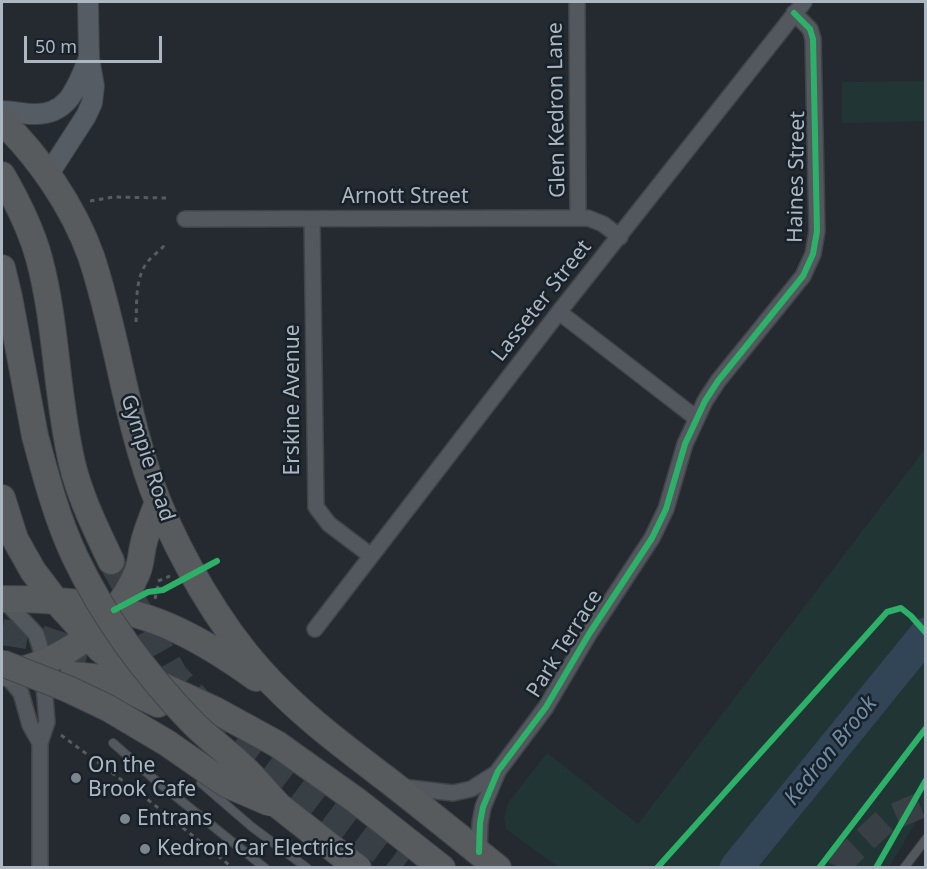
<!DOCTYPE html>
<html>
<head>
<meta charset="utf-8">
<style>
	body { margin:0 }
	#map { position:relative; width:927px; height:869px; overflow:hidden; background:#242a2f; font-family:"Noto Sans",sans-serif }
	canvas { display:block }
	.frame { position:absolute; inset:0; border:3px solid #acb7c2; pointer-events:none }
	.scale { position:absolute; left:24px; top:36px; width:138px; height:27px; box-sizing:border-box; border:3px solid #acb7c2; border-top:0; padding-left:8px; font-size:18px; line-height:21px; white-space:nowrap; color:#acb7c2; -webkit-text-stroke:4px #182129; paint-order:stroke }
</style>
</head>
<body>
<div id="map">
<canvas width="927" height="869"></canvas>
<div class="frame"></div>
<div class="scale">50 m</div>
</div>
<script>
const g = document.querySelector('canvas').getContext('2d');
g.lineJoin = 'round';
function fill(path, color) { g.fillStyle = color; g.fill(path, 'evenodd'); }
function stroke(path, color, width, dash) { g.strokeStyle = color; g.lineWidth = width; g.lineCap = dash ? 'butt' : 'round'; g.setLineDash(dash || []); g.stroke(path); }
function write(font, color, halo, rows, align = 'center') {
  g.font = font + ' "Noto Sans",sans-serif'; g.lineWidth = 5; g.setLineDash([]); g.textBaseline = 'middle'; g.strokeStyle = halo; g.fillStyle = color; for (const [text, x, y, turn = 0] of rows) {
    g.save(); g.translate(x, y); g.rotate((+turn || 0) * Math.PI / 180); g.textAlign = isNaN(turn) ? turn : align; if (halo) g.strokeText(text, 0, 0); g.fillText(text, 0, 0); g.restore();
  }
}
const green = new Path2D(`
	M 925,81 L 925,121 L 842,123 L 842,82 Z
	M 925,449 L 925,807 L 889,867 L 558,867 L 506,829 L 504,818 L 508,803 L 547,753 L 638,824 Z`);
const river = new Path2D(`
	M 736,868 L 926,634`);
const highwayTunnel = new Path2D(`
	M 111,561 L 175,675 L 203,705
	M 2,632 L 40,638 L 88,654
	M 203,720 L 239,745 L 402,868
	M 840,868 L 845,858 L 886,820 L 926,803`);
const path = new Path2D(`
	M 90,201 L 114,197 L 166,198
	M 136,322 C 137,303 135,280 146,264 C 151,256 161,251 166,243
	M 158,581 L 170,576
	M 155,599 L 159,581
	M 61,735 L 142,795 L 233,868`);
const lane = new Path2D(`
	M 113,743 L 154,779 L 265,868
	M 201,783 L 252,827 L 307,868
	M 904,868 L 926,839`);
const street = new Path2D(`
	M 577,2 L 578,218
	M 185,219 L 588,218 L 603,224 L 620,237
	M 312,219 L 316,507 L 329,524 L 370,555
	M 559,312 L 696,418
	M 3,599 L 36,634 L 41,650 L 47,722 L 40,743 L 40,868
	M 315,629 L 559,312 L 804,2
	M 4,673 L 21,693 L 30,725 L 40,743
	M 402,787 L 453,793 L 471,789 L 498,772
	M 479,852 L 480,823 L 483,807 L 498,771 L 546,707 L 589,634 L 652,538 L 666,509 L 685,444 L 705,401 L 718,381 L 803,276 L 813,254 L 817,231 L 813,39 L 810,29 L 794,13`);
const secondary = new Path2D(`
	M 2,111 C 13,111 24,114 34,114 C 70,115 77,85 89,58
	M 48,175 L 86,116 L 92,103 L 94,86 L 89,58 L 88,2`);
const highway = new Path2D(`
	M 2,121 C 39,157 73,206 91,256 C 118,336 126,423 158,502 C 181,558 218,623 259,669 C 297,712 343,746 389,781 C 426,810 462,839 498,868
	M 2,175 C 17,201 31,229 39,258 C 57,325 56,395 72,463 C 80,497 96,529 111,561
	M 2,268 L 9,297 L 35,436
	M 2,498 L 15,539 L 33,571 L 55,600 L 101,650 L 118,663 L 141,676 L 215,710 L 277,744 L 357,801 L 442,868
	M 2,599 C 60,599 123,604 177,630 C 205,643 231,660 256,678
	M 6,673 C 62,664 115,625 137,573 C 141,564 141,555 143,546 C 146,531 153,516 158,502
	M 73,675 L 102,678 L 158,704
	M 279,806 L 358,868`);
const highwayBridge = new Path2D(`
	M 35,436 C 46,477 57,519 75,557 C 104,618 147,676 194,724 C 210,740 229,753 245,769 C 257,781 268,794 279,806
	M 2,663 L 68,689 L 108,708 L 167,743 L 226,784 L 270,803`);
const cycleway = new Path2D(`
	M 114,610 L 148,592 L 163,590 L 217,561
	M 479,852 L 480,823 L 483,807 L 498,771 L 546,707 L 589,634 L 652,538 L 666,509 L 685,444 L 705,401 L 718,381 L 803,276 L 813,254 L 817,231 L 813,39 L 810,29 L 794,13
	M 657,868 L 887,612 L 901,608 L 911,616 L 926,633
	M 819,868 L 926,728
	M 876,868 L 926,780`);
const markers = [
	[76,778,6,"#7c868f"],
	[125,819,6,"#7c868f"],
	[145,849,6,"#7c868f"]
];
const streetNames = [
	["Glen Kedron Lane",557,110,-91],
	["Haines Street",797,177,-89],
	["Arnott Street",405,197],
	["Lasseter Street",542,301,-52],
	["Erskine Avenue",293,400,-90],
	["Gympie Road",147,458,72],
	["Park Terrace",565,644,-58]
];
const poiNames = [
	["On the",88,766],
	["Brook Cafe",88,790],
	["Entrans",137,819],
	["Kedron Car Electrics",157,849]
];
const waterNames = [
	["Kedron Brook",831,751,-51]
];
fill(green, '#223535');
stroke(river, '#324557', 33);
stroke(highwayTunnel, '#383f45', 26, [26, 13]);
stroke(lane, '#404448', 10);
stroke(street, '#404448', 18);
stroke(secondary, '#404448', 22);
stroke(highway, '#40464b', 28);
stroke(path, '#565c61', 3, [4.5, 4.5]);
stroke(lane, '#53585e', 8);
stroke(street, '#53585e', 15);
stroke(secondary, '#565c63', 20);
stroke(highway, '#585b5e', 26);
stroke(highwayBridge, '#40464b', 28, []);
stroke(highwayBridge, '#585b5e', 26);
stroke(cycleway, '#2db169', 6);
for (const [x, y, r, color] of markers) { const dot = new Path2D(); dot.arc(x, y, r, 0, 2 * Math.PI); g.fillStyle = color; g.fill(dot); stroke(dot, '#182129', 2); }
write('21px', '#acb7c2', '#182129', streetNames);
write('21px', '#acb7c2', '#182129', poiNames, 'left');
write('italic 22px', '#6e8ba5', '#182129', waterNames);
</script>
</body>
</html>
